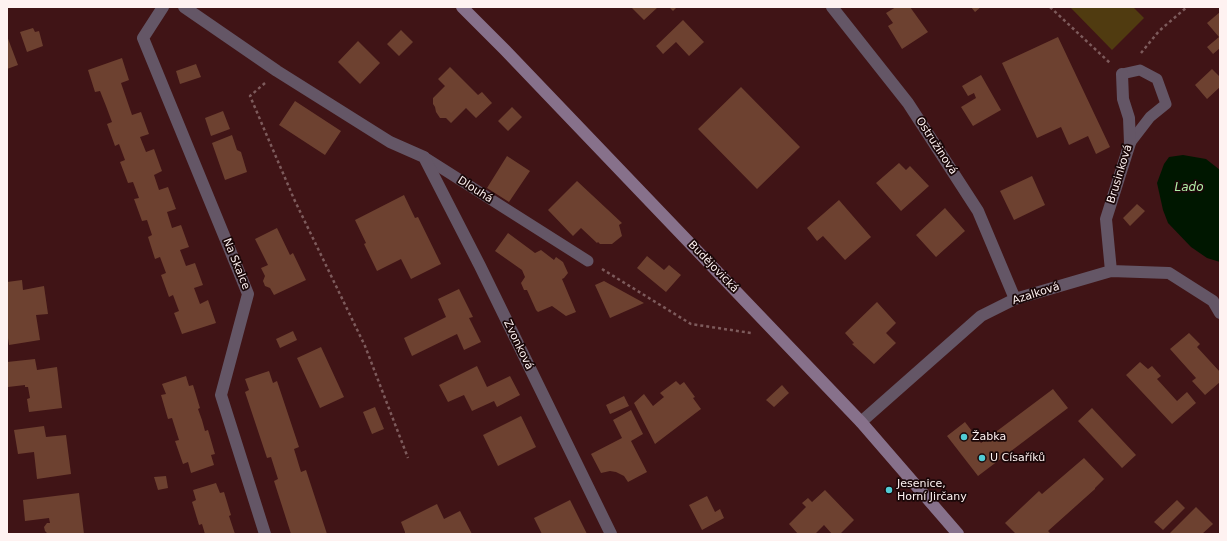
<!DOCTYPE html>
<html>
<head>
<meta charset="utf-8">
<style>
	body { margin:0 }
	#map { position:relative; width:1227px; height:541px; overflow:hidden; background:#401416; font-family:"DejaVu Sans",sans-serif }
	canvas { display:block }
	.frame { position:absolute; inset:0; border:8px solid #fef2f1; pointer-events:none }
</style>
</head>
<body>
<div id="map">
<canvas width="1227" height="541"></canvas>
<div class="frame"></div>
</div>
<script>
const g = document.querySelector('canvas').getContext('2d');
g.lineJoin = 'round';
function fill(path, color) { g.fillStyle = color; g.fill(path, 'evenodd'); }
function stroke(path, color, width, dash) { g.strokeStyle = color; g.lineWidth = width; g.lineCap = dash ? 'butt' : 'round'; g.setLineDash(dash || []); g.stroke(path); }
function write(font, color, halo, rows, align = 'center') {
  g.font = font + ' "DejaVu Sans",sans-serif'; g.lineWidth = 3.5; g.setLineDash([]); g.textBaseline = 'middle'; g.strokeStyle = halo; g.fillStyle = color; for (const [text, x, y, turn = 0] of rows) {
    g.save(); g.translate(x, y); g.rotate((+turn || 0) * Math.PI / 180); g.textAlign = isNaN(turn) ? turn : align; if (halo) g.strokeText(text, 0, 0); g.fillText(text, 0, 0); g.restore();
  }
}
const green = new Path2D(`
	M 1070,7 L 1133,7 L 1144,18 L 1112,50 Z`);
const water = new Path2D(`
	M 1183,155 L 1206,159 L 1220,170 L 1220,262 L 1207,258 L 1191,247 L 1168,223 L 1163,210 L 1157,183 L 1164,164 L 1169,157 Z`);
const building = new Path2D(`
	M 633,7 L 658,7 L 644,20 L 632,8 Z
	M 669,7 L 677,7 L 673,11 Z
	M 896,7 L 910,7 L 928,32 L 902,49 L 888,26 L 893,23 L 886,13 Z
	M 971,7 L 981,7 L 975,12 Z
	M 1220,12 L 1220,48 L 1213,54 L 1207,47 L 1219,37 L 1207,23 Z
	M 683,20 L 704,42 L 689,56 L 676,42 L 663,54 L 656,46 Z
	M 33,28 L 35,32 L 39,31 L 43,46 L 27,52 L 20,32 Z
	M 401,30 L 413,42 L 399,56 L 387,44 Z
	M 7,36 L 18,65 L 7,69 Z
	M 1058,37 L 1110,147 L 1096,154 L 1088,136 L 1069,145 L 1061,127 L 1037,138 L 1002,63 Z
	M 358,41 L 380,63 L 360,84 L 338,62 Z
	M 122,58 L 129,80 L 121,83 L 132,115 L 141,112 L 149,134 L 140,137 L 146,152 L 154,149 L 162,171 L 154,175 L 159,190 L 168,187 L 176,209 L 167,212 L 172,228 L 181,225 L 189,247 L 180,250 L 186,266 L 195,263 L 203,285 L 194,288 L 200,304 L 208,300 L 216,323 L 182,334 L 174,313 L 179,311 L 173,295 L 169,297 L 161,275 L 166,273 L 160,257 L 155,259 L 148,237 L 152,235 L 147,220 L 142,221 L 134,199 L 139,198 L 133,182 L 128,183 L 120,162 L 125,160 L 119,144 L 115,146 L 107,124 L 112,122 L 106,106 L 100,91 L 95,92 L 88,70 Z
	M 196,64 L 201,77 L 180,84 L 176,71 Z
	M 450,67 L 478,95 L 482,92 L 492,103 L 476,118 L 466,108 L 451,123 L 446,118 L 440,118 L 436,112 L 435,107 L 433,104 L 433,98 L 445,86 L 438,79 Z
	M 1212,69 L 1220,77 L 1220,87 L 1207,99 L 1195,85 Z
	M 981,75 L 1001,110 L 973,126 L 961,107 L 976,98 L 974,93 L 968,96 L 962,86 Z
	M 741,87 L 800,147 L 757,189 L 698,129 Z
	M 295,101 L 341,131 L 325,155 L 279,125 Z
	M 512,107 L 522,117 L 508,131 L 498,121 Z
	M 223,111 L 230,129 L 211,136 L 205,118 Z
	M 232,135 L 237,150 L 241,152 L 247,172 L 225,180 L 212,143 Z
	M 507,156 L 530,171 L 509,202 L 487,188 Z
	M 899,163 L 906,170 L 910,166 L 929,186 L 901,211 L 876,183 Z
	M 1032,176 L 1045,205 L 1014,220 L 1000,191 Z
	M 577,181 L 622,223 L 619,225 L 622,236 L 612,244 L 600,244 L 598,242 L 597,243 L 581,228 L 573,236 L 548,210 Z
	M 404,195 L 415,218 L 418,217 L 441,264 L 411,279 L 401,259 L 377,271 L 364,244 L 366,243 L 355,220 Z
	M 839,200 L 871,237 L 845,260 L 823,236 L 817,241 L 807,228 Z
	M 1137,204 L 1145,211 L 1130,226 L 1123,218 Z
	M 945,208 L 965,231 L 936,257 L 916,235 Z
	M 277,228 L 290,255 L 293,253 L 306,280 L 274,295 L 270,288 L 265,286 L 263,281 L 265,276 L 261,268 L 268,265 L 255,239 Z
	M 508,233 L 535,253 L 541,250 L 554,260 L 556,257 L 563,262 L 568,273 L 564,278 L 562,279 L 576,312 L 566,316 L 552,306 L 538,312 L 536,310 L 527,290 L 524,290 L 521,283 L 525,277 L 522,270 L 495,251 Z
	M 647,256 L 664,270 L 669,265 L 681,275 L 666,292 L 637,268 Z
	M 22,280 L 23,290 L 44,286 L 48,314 L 36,315 L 40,340 L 9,345 L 7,331 L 7,282 Z
	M 604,281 L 644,303 L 610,318 L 595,285 Z
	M 459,289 L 473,317 L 469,318 L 481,342 L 464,350 L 457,334 L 412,356 L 404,338 L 446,317 L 438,299 Z
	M 877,302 L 896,323 L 886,333 L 896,343 L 874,364 L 852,344 L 854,343 L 845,333 Z
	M 293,331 L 297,340 L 280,348 L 276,339 Z
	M 1189,333 L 1200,344 L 1197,347 L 1220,372 L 1220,382 L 1205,395 L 1192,381 L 1196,378 L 1170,349 Z
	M 321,347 L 344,397 L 320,408 L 297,358 Z
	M 35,359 L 37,370 L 57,367 L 62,408 L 29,412 L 27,399 L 30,398 L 28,387 L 25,387 L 25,385 L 8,387 L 7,362 Z
	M 1140,362 L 1148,369 L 1152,366 L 1161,376 L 1157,379 L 1177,401 L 1187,392 L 1196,403 L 1172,424 L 1126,375 Z
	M 477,366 L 487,387 L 510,376 L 520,395 L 497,407 L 494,401 L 472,411 L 464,395 L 448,402 L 439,385 Z
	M 269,371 L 273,383 L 277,381 L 299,447 L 294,449 L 301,472 L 306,470 L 327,534 L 291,534 L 274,481 L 278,479 L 271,457 L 267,458 L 245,392 L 249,390 L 245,379 Z
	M 186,376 L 189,386 L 193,385 L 200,408 L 198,409 L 202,420 L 205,431 L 208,430 L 215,454 L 211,455 L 214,465 L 191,473 L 188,462 L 183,464 L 175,441 L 179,440 L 172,418 L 168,419 L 161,395 L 166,394 L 162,384 Z
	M 676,381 L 680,385 L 684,382 L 695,397 L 693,398 L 701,409 L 655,444 L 634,403 L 644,394 L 653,406 L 664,397 L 660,393 Z
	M 782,385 L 789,393 L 774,407 L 766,400 Z
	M 1053,389 L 1068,408 L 978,476 L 947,436 L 965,422 L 981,443 Z
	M 624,396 L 629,406 L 610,414 L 606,405 Z
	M 375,407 L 384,429 L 372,434 L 363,412 Z
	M 1092,408 L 1136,455 L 1122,468 L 1078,421 Z
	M 631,410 L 643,434 L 631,441 L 647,472 L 628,482 L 624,476 L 616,472 L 610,471 L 601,473 L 591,454 L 622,438 L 613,420 Z
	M 521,416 L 536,447 L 498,466 L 483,435 Z
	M 44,426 L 46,437 L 66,435 L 71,474 L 37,479 L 34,452 L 18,454 L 14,430 Z
	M 1084,458 L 1104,479 L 1095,488 L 1095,489 L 1048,531 L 1051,534 L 1016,534 L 1005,523 L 1039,491 L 1042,494 Z
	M 166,476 L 168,488 L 158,490 L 154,477 Z
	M 216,483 L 220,493 L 224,492 L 231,515 L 229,516 L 235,534 L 205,534 L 202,524 L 199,525 L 192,502 L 196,500 L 193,490 Z
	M 825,490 L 854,520 L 840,534 L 832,534 L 824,525 L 815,534 L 798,534 L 789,524 L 806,507 L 802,503 L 808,498 L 812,502 Z
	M 79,493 L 84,534 L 48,534 L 45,531 L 44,527 L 47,523 L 50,523 L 49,518 L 25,521 L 23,500 Z
	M 707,496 L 715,512 L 720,509 L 724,518 L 702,530 L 689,505 Z
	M 570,500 L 587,534 L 542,534 L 534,518 Z
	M 1177,500 L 1185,508 L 1163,530 L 1154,522 Z
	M 437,504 L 444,519 L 460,511 L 472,534 L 405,534 L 405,532 L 401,522 Z
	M 1196,507 L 1213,524 L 1202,534 L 1169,534 Z`);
const path = new Path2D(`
	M 1050,7 L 1110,63
	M 1141,53 L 1159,31 L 1187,7
	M 265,83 L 250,96 L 294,199 L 365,346 L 408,458
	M 602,269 L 691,324 L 751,333`);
const lane = new Path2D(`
	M 1122,74 L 1140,70 L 1157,79 L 1166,104 L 1150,117 L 1130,143
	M 424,157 L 588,261`);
const street = new Path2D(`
	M 163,7 L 143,38 L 248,294 L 221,395 L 265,534
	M 184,7 L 277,71 L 390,142 L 424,157 L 480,266 L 611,534
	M 832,7 L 908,103 L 978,211 L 1015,299
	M 1111,271 L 1106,219 L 1130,143 L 1129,118 L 1123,99 L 1122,74
	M 861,422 L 981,316 L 1015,299 L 1111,271 L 1169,273 L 1213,301 L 1220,313`);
const secondary = new Path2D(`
	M 462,7 L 505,50 L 861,422 L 958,534`);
const markers = [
	[964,437,4,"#51ccd4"],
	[982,458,4,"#51ccd4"],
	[889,490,4,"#51ccd4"]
];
const streetNames = [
	["Ostružinová",936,146,57],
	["Brusinková",1120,174,-73],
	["Dlouhá",475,190,32],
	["Na Skalce",236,264,68],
	["Budějovická",713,267,46],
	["Azalková",1036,294,-18],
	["Zvonková",518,345,64]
];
const poiNames = [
	["Žabka",972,437],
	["U Císaříků",990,458],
	["Jesenice,",897,484],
	["Horní Jirčany",897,497]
];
const waterNames = [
	["Lado",1189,188]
];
fill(green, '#503b10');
fill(water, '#001700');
fill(building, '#6d4130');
stroke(path, '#7d5b5c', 2.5, [3, 3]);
stroke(lane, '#645666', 11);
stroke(street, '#645666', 12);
stroke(secondary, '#87718b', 12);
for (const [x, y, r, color] of markers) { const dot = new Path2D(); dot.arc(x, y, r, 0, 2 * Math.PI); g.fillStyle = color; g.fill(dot); stroke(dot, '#1a0708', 1.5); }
write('11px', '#fef2f1', '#1a0708', streetNames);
write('11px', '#fef2f1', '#1a0708', poiNames, 'left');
write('italic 12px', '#b1efa7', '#1a0708', waterNames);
</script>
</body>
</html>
